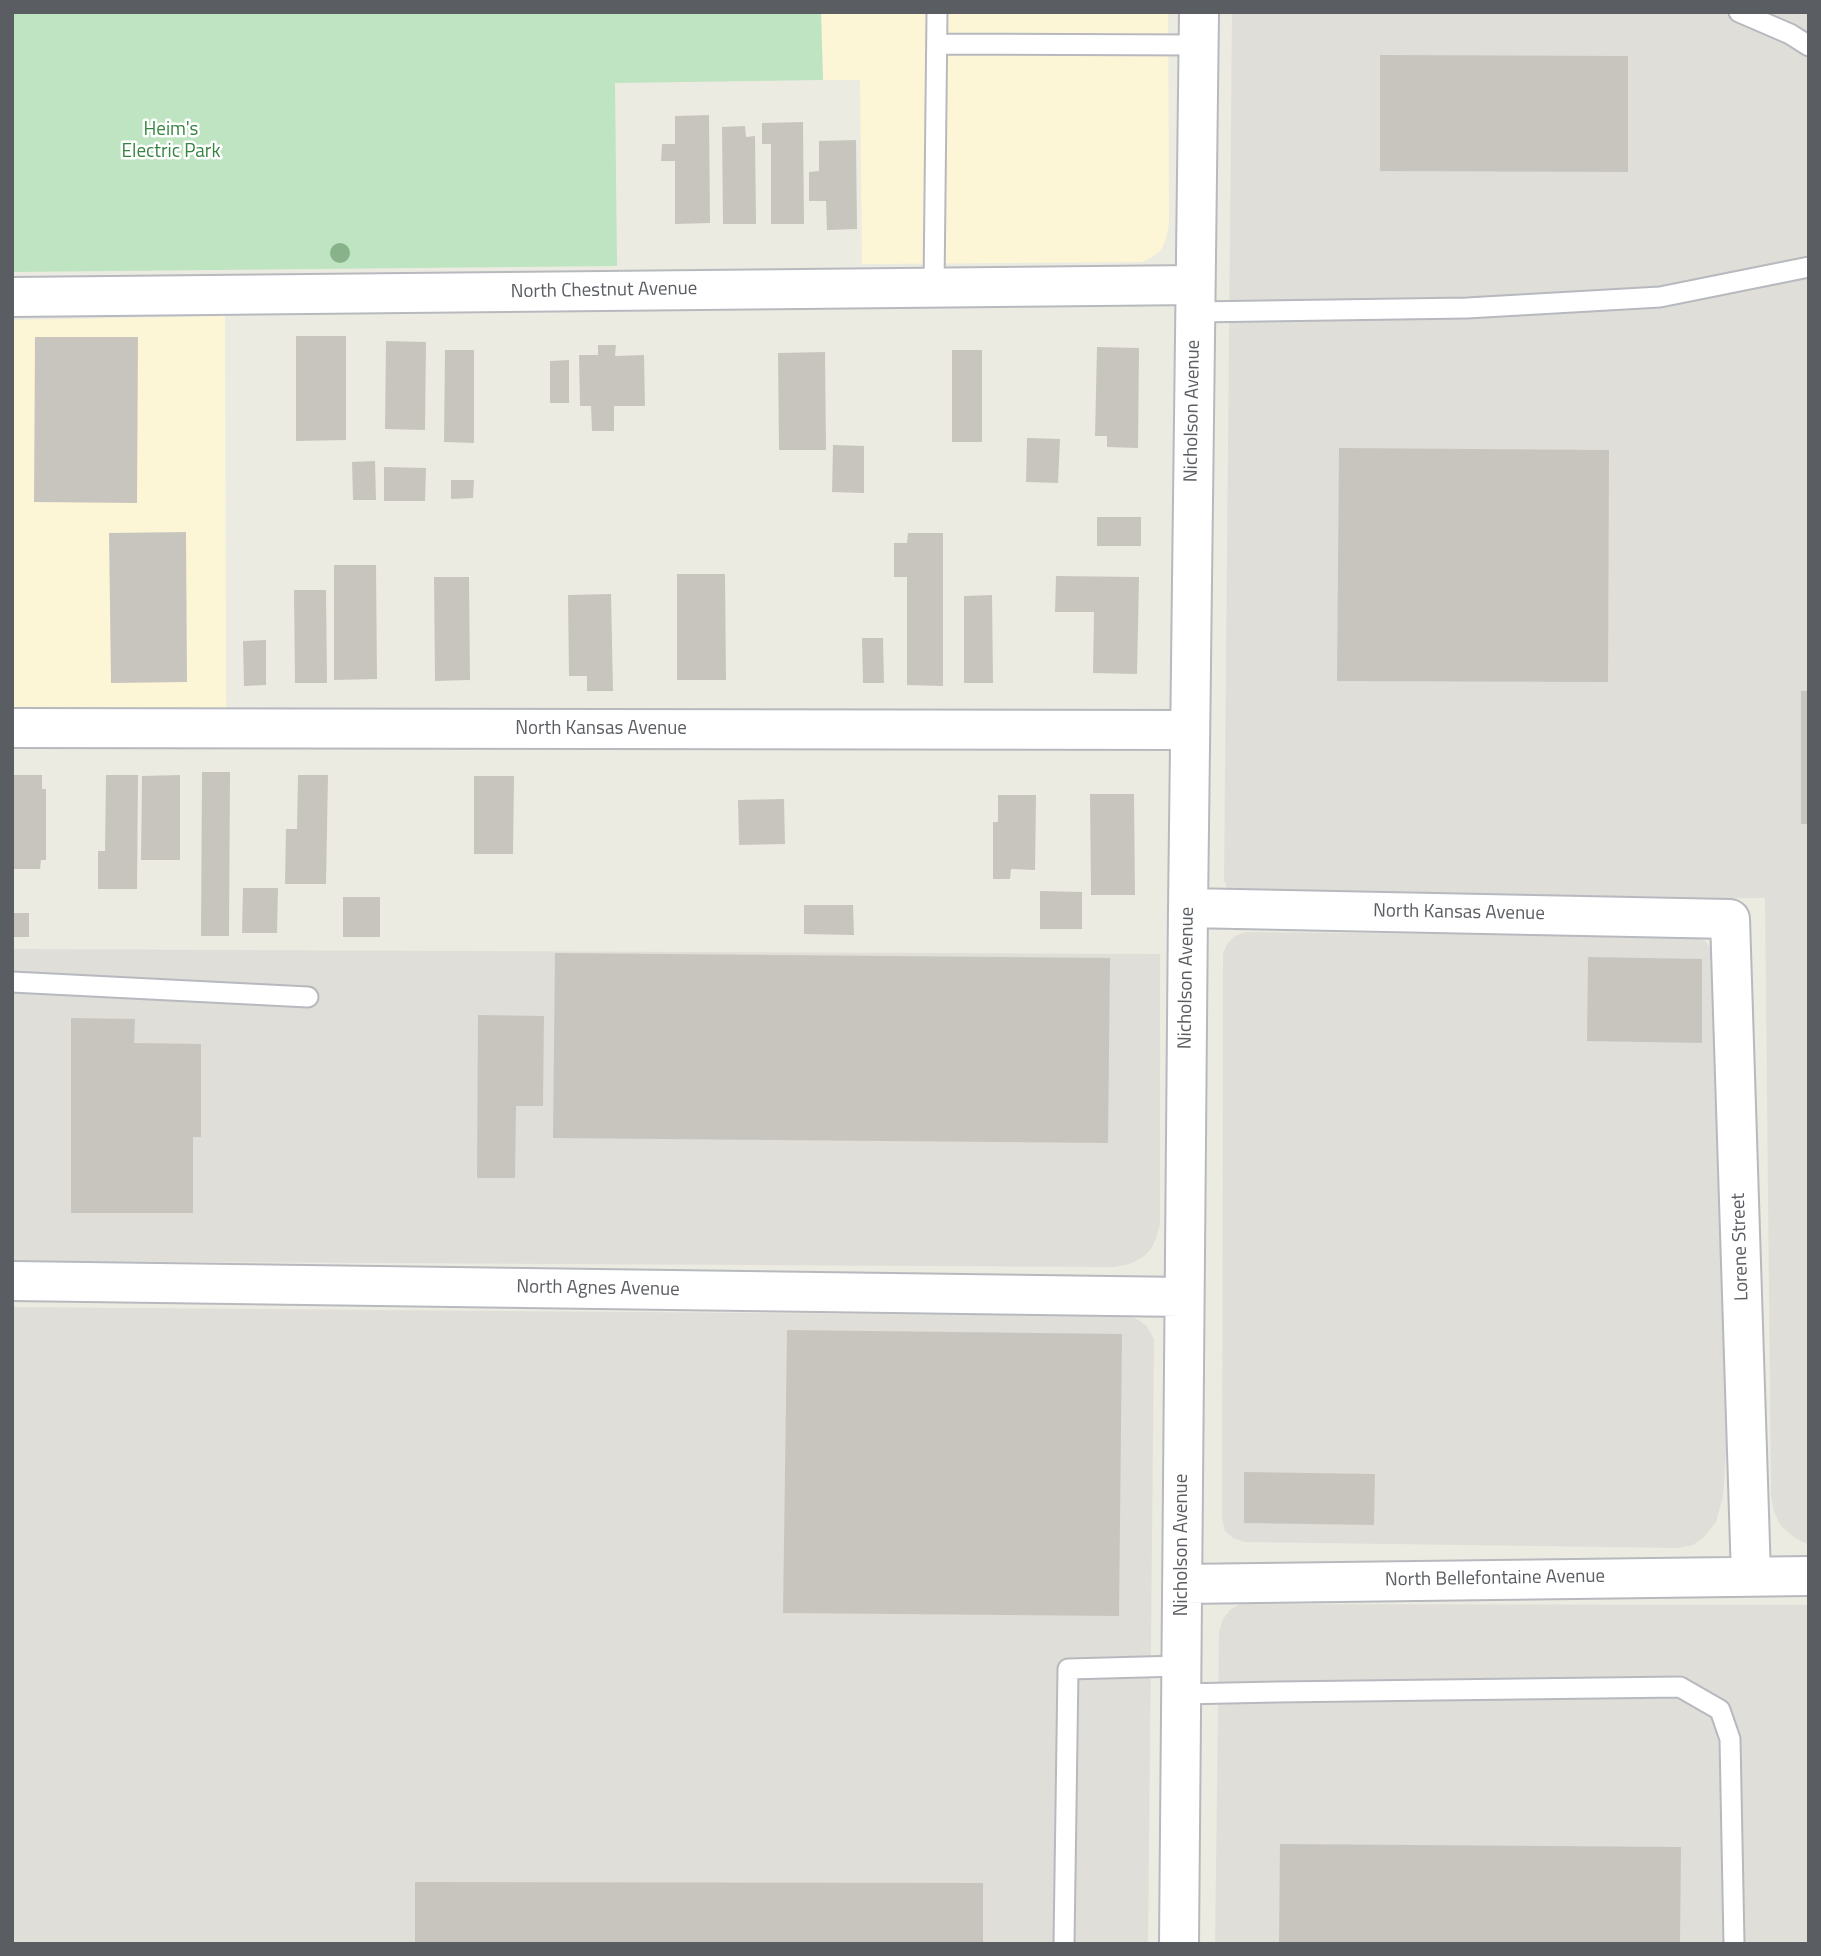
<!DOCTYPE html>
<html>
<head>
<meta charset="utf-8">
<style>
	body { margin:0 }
	#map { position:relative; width:1821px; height:1956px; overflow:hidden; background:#ecebe1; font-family:"Titillium Web",sans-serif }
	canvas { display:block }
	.frame { position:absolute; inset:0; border:14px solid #5a5d62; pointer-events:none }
</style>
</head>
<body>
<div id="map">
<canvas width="1821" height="1956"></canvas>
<div class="frame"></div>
</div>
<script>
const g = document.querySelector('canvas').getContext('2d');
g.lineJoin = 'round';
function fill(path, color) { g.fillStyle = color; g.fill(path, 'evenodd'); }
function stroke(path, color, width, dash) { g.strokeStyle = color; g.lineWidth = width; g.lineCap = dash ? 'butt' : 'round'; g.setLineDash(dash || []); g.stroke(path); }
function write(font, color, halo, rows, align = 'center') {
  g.font = font + ' "Titillium Web",sans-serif'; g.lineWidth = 5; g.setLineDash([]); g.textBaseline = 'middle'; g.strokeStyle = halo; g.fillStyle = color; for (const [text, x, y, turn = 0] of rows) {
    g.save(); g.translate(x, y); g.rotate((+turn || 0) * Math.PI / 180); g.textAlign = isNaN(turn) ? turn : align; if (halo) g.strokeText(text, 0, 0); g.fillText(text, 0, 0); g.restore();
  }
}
const commercial = new Path2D(`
	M 821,12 L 1168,12 L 1169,223 L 1166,239 L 1161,250 L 1151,258 L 1143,262 L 862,264 L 860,80 L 823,80 Z
	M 225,316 L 226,712 L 12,712 L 12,320 Z`);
const industrial = new Path2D(`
	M 1232,12 L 1809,12 L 1809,1545 L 1795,1538 L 1781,1526 L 1774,1512 L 1771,1496 L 1765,898 L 1252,902 L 1228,891 L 1224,880 Z
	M 1246,932 L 1691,936 L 1704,940 L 1710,947 L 1715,960 L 1727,1435 L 1723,1497 L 1716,1522 L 1705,1536 L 1693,1545 L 1678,1548 L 1244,1542 L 1233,1538 L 1225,1531 L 1222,1519 L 1223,953 L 1228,943 L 1235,936 Z
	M 12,949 L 1160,954 L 1160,1224 L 1156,1239 L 1151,1249 L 1143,1257 L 1130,1264 L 1113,1267 L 12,1261 Z
	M 12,1307 L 1132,1316 L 1146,1325 L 1154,1339 L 1148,1944 L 12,1944 Z
	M 1240,1604 L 1809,1605 L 1809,1944 L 1215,1944 L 1219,1632 L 1223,1619 L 1230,1610 Z`);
const green = new Path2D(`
	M 12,12 L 821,12 L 823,80 L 615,83 L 617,266 L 12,272 Z`);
const building = new Path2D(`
	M 1380,55 L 1628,56 L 1628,172 L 1380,171 Z
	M 709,115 L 710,223 L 675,224 L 675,161 L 661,161 L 662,144 L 675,144 L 675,116 Z
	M 803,122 L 804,224 L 771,224 L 771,144 L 762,144 L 762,123 Z
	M 745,126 L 746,137 L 755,136 L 756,224 L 723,224 L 722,127 Z
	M 856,140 L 857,229 L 827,230 L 826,201 L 809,201 L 809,172 L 819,171 L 819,141 Z
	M 296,336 L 346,336 L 346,440 L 296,441 Z
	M 35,337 L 138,337 L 137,503 L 34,502 Z
	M 386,341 L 426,342 L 425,430 L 385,429 Z
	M 598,345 L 616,345 L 615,356 L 644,355 L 645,406 L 614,406 L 614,431 L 592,431 L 591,406 L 580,406 L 579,355 L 598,355 Z
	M 1097,347 L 1139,348 L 1138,448 L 1107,447 L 1107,436 L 1095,436 Z
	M 445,350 L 474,350 L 474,443 L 444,442 Z
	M 952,350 L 982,350 L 982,442 L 952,442 Z
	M 825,352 L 826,450 L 779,450 L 778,353 Z
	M 569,360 L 569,403 L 550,403 L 550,361 Z
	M 1027,438 L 1060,439 L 1058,483 L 1026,482 Z
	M 833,445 L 864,446 L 864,493 L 832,492 Z
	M 1339,448 L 1609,450 L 1608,682 L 1337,681 Z
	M 375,461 L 376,500 L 353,500 L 352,462 Z
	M 384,467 L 426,468 L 425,501 L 384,501 Z
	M 451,480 L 474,480 L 473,498 L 451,499 Z
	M 1097,517 L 1141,517 L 1141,546 L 1097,546 Z
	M 186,532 L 187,682 L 111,683 L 109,533 Z
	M 908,533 L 943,533 L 943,686 L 907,685 L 907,577 L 894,577 L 894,543 L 907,543 Z
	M 334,565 L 376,565 L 377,679 L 334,680 Z
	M 677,574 L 725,574 L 726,680 L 677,680 Z
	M 1056,576 L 1139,577 L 1137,674 L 1093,673 L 1094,612 L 1055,612 Z
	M 434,577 L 469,577 L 470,680 L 435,681 Z
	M 294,590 L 326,590 L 327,683 L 295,683 Z
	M 611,594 L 613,691 L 587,691 L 587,676 L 569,676 L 568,595 Z
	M 992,595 L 993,683 L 964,683 L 964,596 Z
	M 862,638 L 883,638 L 884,683 L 863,683 Z
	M 266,640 L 266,685 L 244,686 L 243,641 Z
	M 1801,691 L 1809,691 L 1809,824 L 1801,824 Z
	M 202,772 L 230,772 L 229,936 L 201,936 Z
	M 12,775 L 42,775 L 42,789 L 46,789 L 46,860 L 41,860 L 40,869 L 12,869 Z
	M 106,775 L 138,775 L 137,889 L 98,889 L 98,851 L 105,851 Z
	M 180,775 L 180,860 L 141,860 L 142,776 Z
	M 298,775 L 328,775 L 326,884 L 285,884 L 286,829 L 297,829 Z
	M 474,776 L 514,776 L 513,854 L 474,854 Z
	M 1090,794 L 1134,794 L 1135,895 L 1091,895 Z
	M 998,795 L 1036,795 L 1035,870 L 1011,869 L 1010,879 L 993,879 L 993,822 L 998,822 Z
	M 784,799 L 785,844 L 739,845 L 738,800 Z
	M 243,888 L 278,888 L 277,933 L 242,933 Z
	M 1040,891 L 1082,892 L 1082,929 L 1040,929 Z
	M 343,897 L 380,897 L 380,937 L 343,937 Z
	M 804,905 L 853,905 L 854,935 L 804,934 Z
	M 12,913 L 29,913 L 29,937 L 12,937 Z
	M 555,953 L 1110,958 L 1108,1143 L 553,1138 Z
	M 1588,957 L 1702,959 L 1702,1043 L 1587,1041 Z
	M 478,1015 L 544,1016 L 543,1106 L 516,1106 L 515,1178 L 477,1178 Z
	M 71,1018 L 135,1019 L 134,1043 L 201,1044 L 201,1137 L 193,1137 L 193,1213 L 71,1213 Z
	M 787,1330 L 1122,1334 L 1119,1616 L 783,1613 Z
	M 1244,1472 L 1375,1474 L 1374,1525 L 1244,1523 Z
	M 1280,1844 L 1681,1847 L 1680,1944 L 1279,1944 Z
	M 415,1882 L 983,1883 L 983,1944 L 415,1944 Z`);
const service = new Path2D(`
	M 1739,12 L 1790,34 L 1809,46
	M 937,44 L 1198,45
	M 934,287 L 937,12
	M 1195,312 L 1467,308 L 1660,297 L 1809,267
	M 12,982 L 308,997
	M 1181,1694 L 1277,1692 L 1680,1687 L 1720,1710 L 1730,1739 L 1734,1944
	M 1064,1944 L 1068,1669 L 1181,1666`);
const minor = new Path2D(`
	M 12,297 L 1195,285
	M 12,728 L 1190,730
	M 1188,908 L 1730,919 L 1751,1576
	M 12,1281 L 1184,1297
	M 1182,1584 L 1809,1576
	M 1179,1944 L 1188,908 L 1199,12`);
const trees = [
	[340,253]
];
const parkNames = [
	["Heim's",171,130],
	["Electric Park",171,152]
];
const streetNames = [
	["North Chestnut Avenue",604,291,-1],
	["Nicholson Avenue",1193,411,-89],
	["North Kansas Avenue",601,729],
	["North Kansas Avenue",1459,913,1],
	["Nicholson Avenue",1187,978,-89],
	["Lorene Street",1741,1247,-92],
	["North Agnes Avenue",598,1289,1],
	["Nicholson Avenue",1182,1545,-90],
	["North Bellefontaine Avenue",1495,1579,-1]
];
fill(commercial, '#fcf6d7');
fill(industrial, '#e0ded9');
fill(green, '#bee4c1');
fill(building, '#c8c5bf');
stroke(service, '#b7b9be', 23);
stroke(minor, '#b7b9be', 42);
stroke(service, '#fff', 19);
stroke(minor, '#fff', 38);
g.fillStyle = '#88b289';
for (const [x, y] of trees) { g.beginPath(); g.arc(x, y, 10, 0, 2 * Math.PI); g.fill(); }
write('19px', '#378441', '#fff', parkNames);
write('19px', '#5a5d62', '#fff', streetNames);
</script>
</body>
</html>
